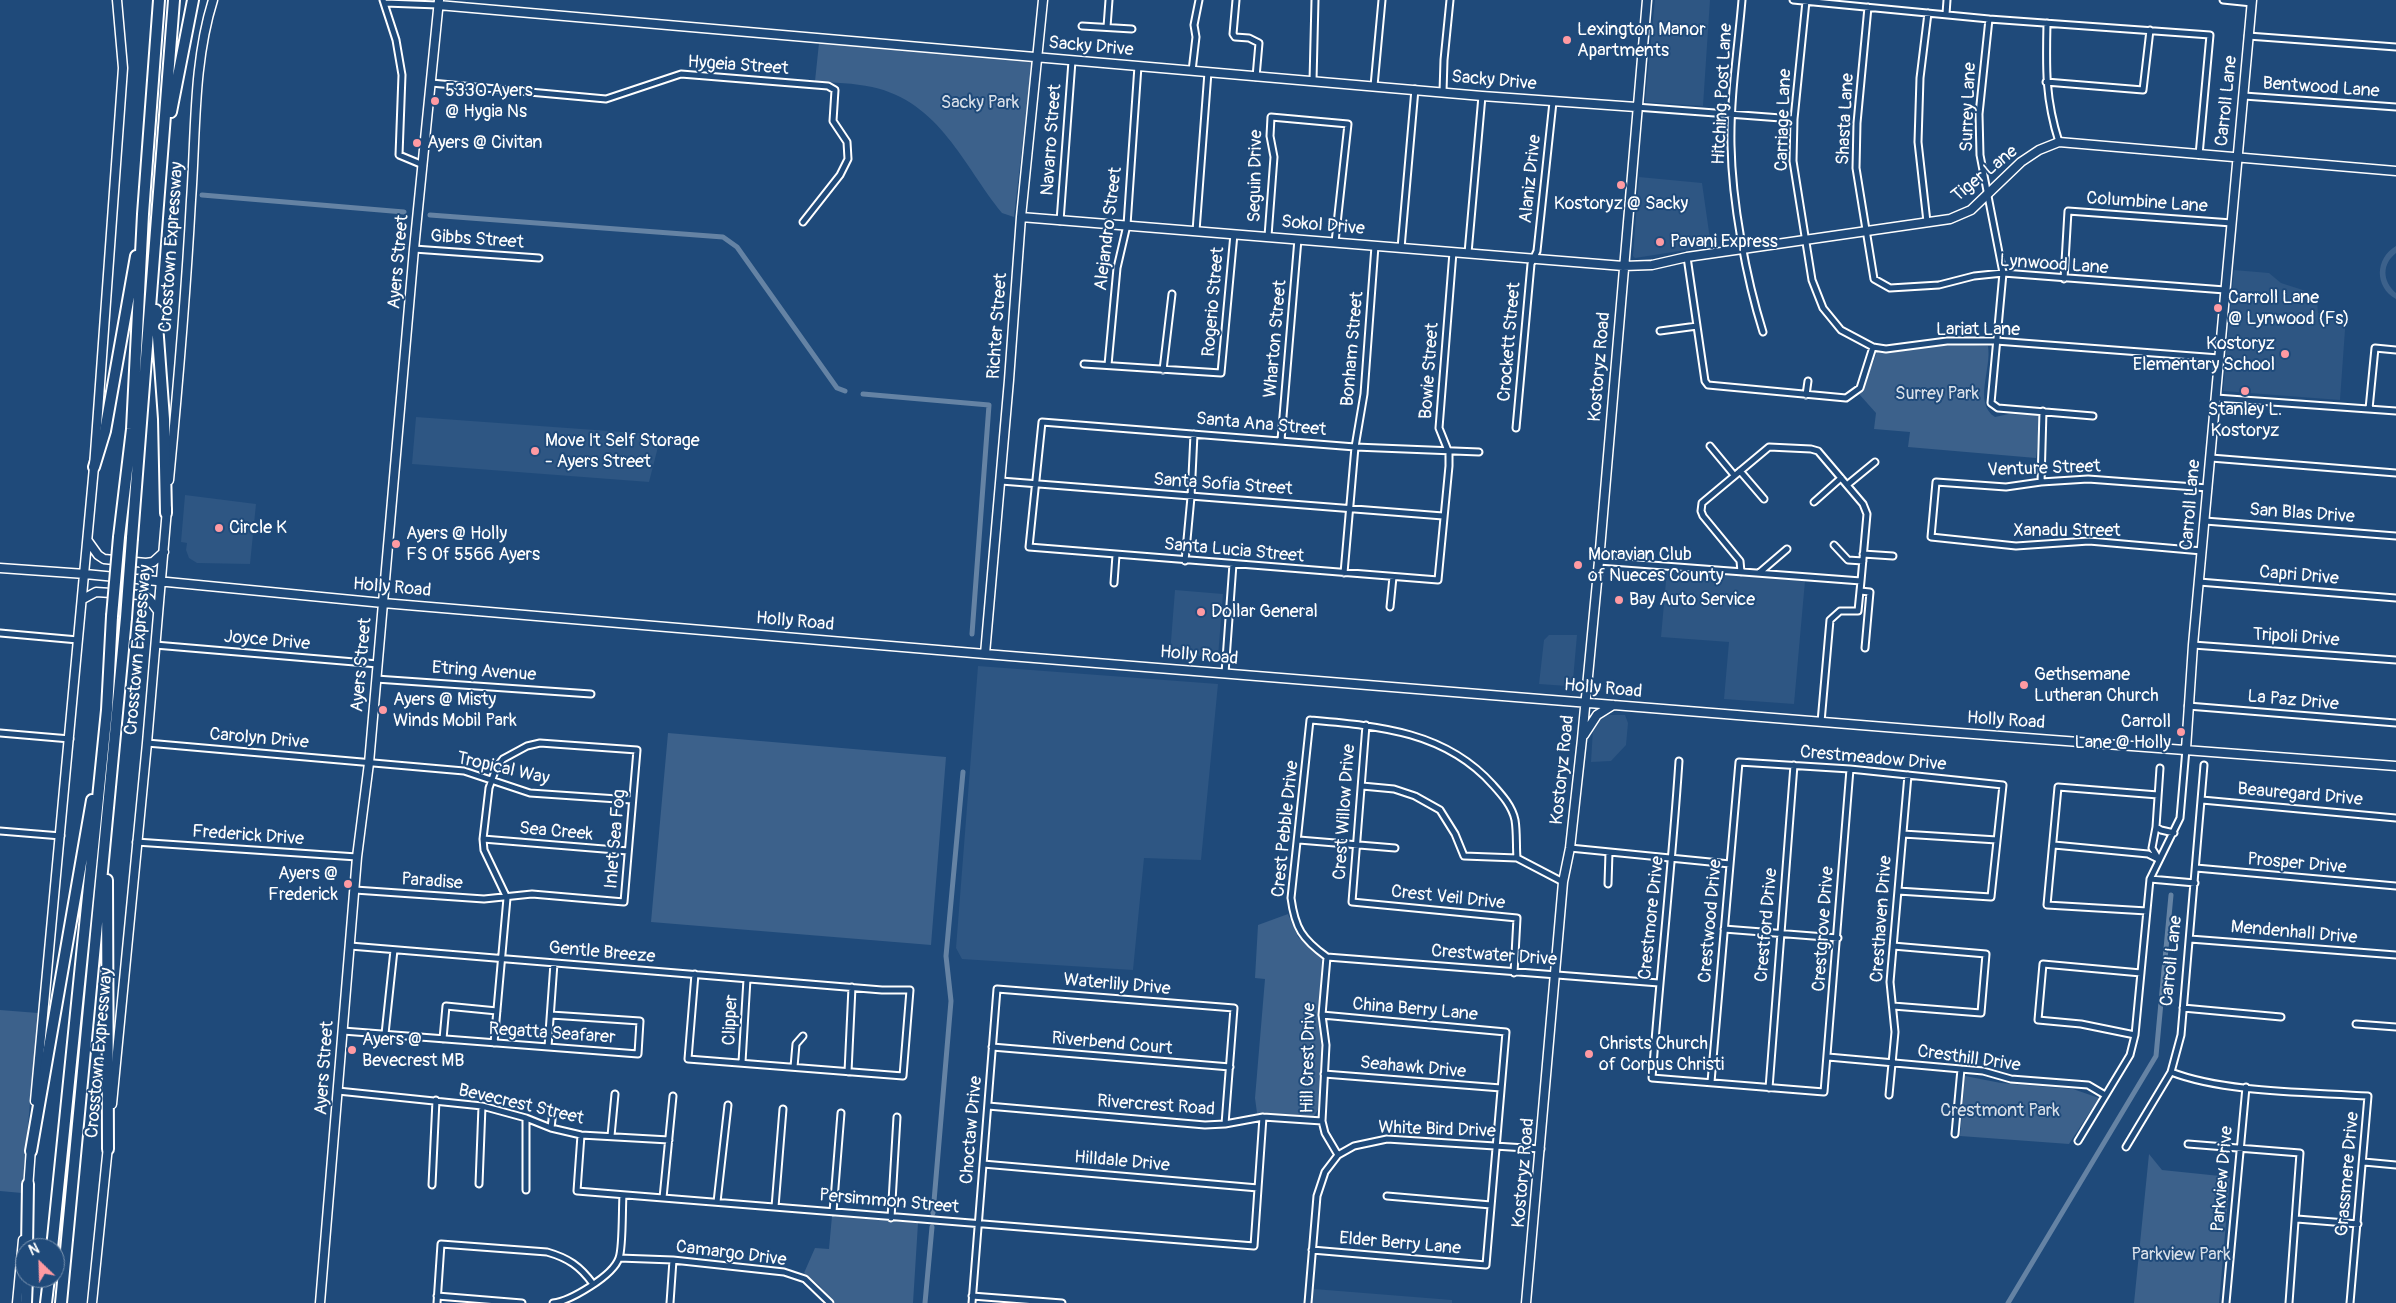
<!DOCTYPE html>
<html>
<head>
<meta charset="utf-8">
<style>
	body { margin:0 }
	#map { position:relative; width:2396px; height:1303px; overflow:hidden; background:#1f4a7a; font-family:Pangolin,sans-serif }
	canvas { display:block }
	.north { position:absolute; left:15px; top:1238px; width:50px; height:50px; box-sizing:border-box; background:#1f4a7a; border:1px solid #7992af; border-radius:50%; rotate:336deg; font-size:14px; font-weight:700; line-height:20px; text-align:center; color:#fff }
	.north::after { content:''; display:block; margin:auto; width:18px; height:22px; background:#ff9aa2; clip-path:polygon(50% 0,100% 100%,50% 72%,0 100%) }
</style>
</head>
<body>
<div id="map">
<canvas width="2396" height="1303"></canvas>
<div class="north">N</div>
</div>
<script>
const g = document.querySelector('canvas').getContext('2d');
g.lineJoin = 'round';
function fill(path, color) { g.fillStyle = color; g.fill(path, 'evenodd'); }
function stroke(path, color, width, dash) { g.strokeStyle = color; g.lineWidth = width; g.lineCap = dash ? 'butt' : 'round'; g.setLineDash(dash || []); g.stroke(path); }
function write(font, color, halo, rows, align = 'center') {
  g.font = font + ' Pangolin,sans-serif'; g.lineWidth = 4; g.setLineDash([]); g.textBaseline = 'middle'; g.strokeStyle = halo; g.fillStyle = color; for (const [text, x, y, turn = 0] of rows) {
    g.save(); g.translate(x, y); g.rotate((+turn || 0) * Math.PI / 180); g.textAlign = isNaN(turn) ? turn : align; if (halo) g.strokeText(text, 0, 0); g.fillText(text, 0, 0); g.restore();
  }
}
const built = new Path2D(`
	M 1655,0 L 1710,0 L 1703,106 L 1645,102 Z
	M 1639,177 L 1702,183 L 1711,246 L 1635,258 L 1633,256 Z
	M 2234,270 L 2269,273 L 2281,283 L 2309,292 L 2317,301 L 2318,313 L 2346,316 L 2340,400 L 2223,391 Z
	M 416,417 L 650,434 L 650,438 L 660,439 L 649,482 L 412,464 Z
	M 185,495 L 256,504 L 250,564 L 197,563 L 189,558 L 186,550 L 187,543 L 181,542 Z
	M 1667,570 L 1805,581 L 1794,704 L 1724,699 L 1729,642 L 1661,637 Z
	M 1175,590 L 1223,594 L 1218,657 L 1170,654 Z
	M 1549,635 L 1577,635 L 1573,680 L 1567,686 L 1539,684 L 1544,640 Z
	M 978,666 L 1218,684 L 1201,860 L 1144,858 L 1133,970 L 962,959 L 956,948 Z
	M 1609,715 L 1625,715 L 1628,723 L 1626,745 L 1611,761 L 1591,762 L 1593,729 L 1596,721 Z
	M 1314,1289 L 1452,1300 L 1452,1303 L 1312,1303 Z`);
const green = new Path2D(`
	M 819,43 L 1032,61 L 1014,217 L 1002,213 C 963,165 940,102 872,87 C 854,83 834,83 815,81 Z
	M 2396,246 L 2396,253 C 2382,264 2382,281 2396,293 L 2396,299 C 2374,287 2375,258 2396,246 Z
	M 1961,344 L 1988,346 C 1992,369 1973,403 1995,417 L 2009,414 L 2037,415 L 2040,417 L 2036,458 L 1908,447 L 1910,432 L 1874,429 L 1876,413 L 1859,394 L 1863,389 L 1877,352 Z
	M 668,733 L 946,757 L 931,945 L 651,922 Z
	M 1288,914 L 1298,937 L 1322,959 L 1318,1015 L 1322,1052 L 1318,1110 L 1314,1116 L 1257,1113 L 1255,1098 L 1265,979 L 1255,978 L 1258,925 Z
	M 0,1010 L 38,1013 L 22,1193 L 0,1191 Z
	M 1965,1076 L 2001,1083 L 2073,1089 L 2099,1098 L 2069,1144 L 1960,1136 Z
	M 2149,1154 L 2162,1170 L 2230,1177 L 2219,1303 L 2134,1303 Z
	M 832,1216 L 918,1223 L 913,1303 L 835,1303 L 819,1285 L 804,1273 L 815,1248 L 829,1249 Z`);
const canal = new Path2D(`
	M 202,195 L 404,212
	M 430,215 L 723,237 L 737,247 L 837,388 L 845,391
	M 863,394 L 989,405 L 972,634
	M 933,1213 L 951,1001 L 946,956 L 963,772
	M 925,1303 L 932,1227
	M 2008,1303 L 2156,1056 L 2171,895`);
const street = new Path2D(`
	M 383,0 L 396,40 L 402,75 L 399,155 L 423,165
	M 1236,0 L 1233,34 L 1235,37 L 1249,38 L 1259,43 L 1256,77
	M 1742,0 C 1738,48 1730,97 1731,145 C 1732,202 1746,278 1763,332
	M 1793,0 L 1989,19 L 2210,35 L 2199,155
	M 2223,0 L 2252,3
	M 1806,1 L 1794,119 L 1793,161 L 1812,280 L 1823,308 L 1841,330 L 1873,347 L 1886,349 L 1947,341 L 1996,341 L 2219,358
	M 385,3 L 438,5
	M 1868,7 L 1857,123 L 1856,168 L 1874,279 L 1890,288 L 1939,285 L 1974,276 L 2003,273 L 2225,290
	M 1946,14 L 1947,0
	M 1989,19 L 1979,114 L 1980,155 L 2003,273 L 1991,403 L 1998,408 L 2093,416
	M 2047,23 C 2046,68 2045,98 2059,142
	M 1082,26 L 1132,29
	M 1107,27 L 1109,0
	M 2248,36 L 2396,47
	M 1192,71 L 1196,37 L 1194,25 L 1199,0
	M 1313,81 L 1315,0
	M 2046,82 L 2143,90 L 2150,30
	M 431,83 L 606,99 L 681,74 L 828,86 L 835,90 L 833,121 L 847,142 L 848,159 L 840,175 L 803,222
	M 1374,86 L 1382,0
	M 1443,92 L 1444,60 L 1450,0
	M 2244,96 L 2396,107
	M 1636,107 L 1794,119
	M 1060,221 L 1072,61
	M 1927,222 L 1918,142 L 1920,78 L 1928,13
	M 1196,231 L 1208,72
	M 1268,236 L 1274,157 L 1270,136 L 1271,117 L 1348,124 L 1335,242
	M 1401,248 L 1415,89
	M 414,249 L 539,258
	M 1453,252 L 1439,428 L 1449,453 L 1449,466 L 1438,580 L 1029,547 L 1042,422 L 1355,447 L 1479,452
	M 1468,253 L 1482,96
	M 1687,257 L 1705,381 L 1708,385 L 1846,398 L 1860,388 L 1873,347
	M 2064,279 L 2068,211 L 2232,223
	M 1660,331 L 1697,326
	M 1084,364 L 1221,373 L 1234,234
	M 1108,365 L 1117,268 L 1127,225 L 1138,66
	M 1163,370 L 1172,294
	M 1806,395 L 1808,381
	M 2216,398 L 2396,411
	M 2369,409 L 2375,348 L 2396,350
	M 1516,428 L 1531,264 L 1537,251 L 1553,102
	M 1281,440 L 1298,239
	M 1710,446 L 1734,475
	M 2211,458 L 2396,473
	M 1740,471 L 1764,499
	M 1001,481 L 1443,516
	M 2041,482 L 2043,411
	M 1847,485 L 1875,462
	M 1814,502 L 1841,478
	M 2205,521 L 2396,536
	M 1834,545 L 1848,560 L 1863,561
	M 2202,551 L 2089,541 L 2016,546 L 1931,537 L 1936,482 L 2006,487 L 2041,482 L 2088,479 L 2208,488
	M 1863,554 L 1893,556
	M 1185,561 L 1191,497 L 1194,434
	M 1599,561 L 1861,581 L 1858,611 L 1840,611 L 1830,620 L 1821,722
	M 1741,572 L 1740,561 L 1703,516 L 1701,511 L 1702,503 L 1769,447 L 1811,449 L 1818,451 L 1863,504 L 1867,514 L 1861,581
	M 1344,573 L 1355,447 L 1364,394 L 1375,246
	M 1759,573 L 1787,549
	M 2199,582 L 2396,598
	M 1114,583 L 1116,555
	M 1860,591 L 1870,592 L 1865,648
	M 1390,607 L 1393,577
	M 0,633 L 78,640
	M 155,645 L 378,664
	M 2193,645 L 2396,660
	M 1225,673 L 1233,564
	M 376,679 L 591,694
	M 2188,706 L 2396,723
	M 1366,725 L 1352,902 L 1517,918 L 1514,973
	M 0,733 L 70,739
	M 147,743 L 464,771 L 530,793 L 632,800
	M 1679,761 C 1672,867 1660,972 1652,1078 L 1824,1092 L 1850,769
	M 2160,768 L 2156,827 L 2161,830 L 2174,833
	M 1362,786 L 1394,789 L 1415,796 L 1440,810 L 1455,834 L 1464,856 L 1517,858 L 1563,882
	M 2202,800 L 2396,818
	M 2156,827 L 2152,848 L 2158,858
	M 0,831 L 61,836
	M 1903,834 L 1997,840
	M 483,839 L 628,851
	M 1299,840 L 1395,848
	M 136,842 L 357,857
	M 2054,845 L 2148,854 L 2158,859
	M 1570,848 L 1730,864
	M 2196,868 L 2396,886
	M 2150,879 L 2195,883
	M 1608,884 L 1609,852
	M 355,890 L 484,899 L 532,894 L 624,902 L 637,750 L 540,743 L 527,746 L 503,759 L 496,768 L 489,788 L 483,839 L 484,850 L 507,898 L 494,1043
	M 2147,911 L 2047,905 L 2058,787 L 2158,795
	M 1724,929 L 1838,938
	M 2190,939 L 2396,955
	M 350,946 L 882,990 L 910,990 L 903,1076 L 688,1059 L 695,974
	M 1327,957 C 1302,939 1295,928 1291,898 L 1310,720 C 1378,726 1445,731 1493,785 C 1502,795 1512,806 1515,820 C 1517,832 1516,846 1517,858
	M 1327,957 L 1659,983
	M 1327,957 L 1322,1015 L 1326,1045 L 1322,1121 L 1325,1133 L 1338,1155
	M 1893,1006 L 1981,1013 L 1986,954 L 1893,946
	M 2183,1008 L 2281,1017
	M 2356,1024 L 2396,1027
	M 343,1031 L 638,1054 L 640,1021 L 551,1015
	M 385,1034 L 394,950
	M 2135,1035 L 2081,1024 L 2038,1020 L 2043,964 L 2141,973
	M 443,1039 L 446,1006 L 497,1011
	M 548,1047 L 554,963
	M 992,1047 L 1230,1067
	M 1828,1057 L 1983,1071 L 2011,1079 L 2088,1085 L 2105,1095
	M 742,1062 L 747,979
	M 794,1067 L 796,1044 L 803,1036
	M 848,1072 L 852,987
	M 2171,1072 C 2225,1093 2310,1092 2368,1096 L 2350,1303
	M 1324,1074 L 1501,1088
	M 1711,1082 L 1739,762 L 1850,769 L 2003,785 L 1991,897 L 1898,891
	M 1769,1088 L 1794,765
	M 338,1091 L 482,1106 L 526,1118 L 551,1128 L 581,1135 L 669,1140
	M 1889,1095 L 1895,1032 L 1890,982 L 1908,775
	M 988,1106 L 1205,1125 L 1225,1124 L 1263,1117 L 1322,1121
	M 551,1128 L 553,1111
	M 1955,1134 L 1961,1069
	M 581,1135 L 577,1191 L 1254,1246 L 1263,1117
	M 611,1136 L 615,1094
	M 2078,1141 L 2130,1055 L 2135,1035 L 2150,879 L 2180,818 L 2186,749
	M 2188,1144 L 2300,1153 L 2289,1303
	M 2126,1147 L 2171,1072 L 2181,1035 L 2204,765
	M 2364,1162 L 2396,1165
	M 983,1164 L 1258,1188
	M 479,1184 L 482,1106
	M 432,1185 L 436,1100
	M 526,1190 L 526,1118
	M 1387,1196 L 1491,1205
	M 663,1198 L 673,1096
	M 717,1202 L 728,1105
	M 775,1207 L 783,1109
	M 833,1212 L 841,1113
	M 891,1218 L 897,1117
	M 2297,1219 L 2358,1224
	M 1312,1250 L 1486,1265 L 1506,1032 L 1322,1015
	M 619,1258 L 673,1260 L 784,1272 L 805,1279 L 830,1303
	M 437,1296 L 522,1303
	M 972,1296 L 1062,1303
	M 437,1303 L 441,1244 L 547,1252 C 568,1258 580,1266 593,1284
	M 553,1303 C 570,1301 613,1276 619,1258 C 623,1248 622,1209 623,1195
	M 670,1303 L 673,1260
	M 972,1303 L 997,989 L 1234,1008 L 1225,1124
	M 1308,1303 L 1317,1196 L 1325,1172 L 1338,1155 L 1354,1146 L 1387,1139 L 1541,1149
	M 2226,1303 L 2246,1087`);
const secondary = new Path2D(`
	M 438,5 L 1482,96 L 1636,107
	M 1021,217 L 1623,266 L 1652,265 L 1687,257 L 1950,219 L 1971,210 L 2021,162 L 2039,150 L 2059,142 L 2396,171
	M 169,480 C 178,386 186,293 191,200 C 196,134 193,63 213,0
	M 88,541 L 98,555 L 104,559 L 146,563 L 153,562 L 164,552
	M 0,568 L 85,574 L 383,603 L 985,654 L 1934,731 L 2396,766
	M 83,599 L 96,592 L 141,595 L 149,599 L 158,611
	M 985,654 L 1009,380 L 1021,217 L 1043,0
	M 1584,735 L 1597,715 L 1613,705
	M 2186,749 L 2193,645 L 2252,0
	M 35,1101 L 94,467 L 123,68 L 117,0
	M 112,1104 L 147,743 L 167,509
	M 28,1189 L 31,1148
	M 17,1303 L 23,1240
	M 92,1303 L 108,1146
	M 320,1303 L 357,857 L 369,763 L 414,249 L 439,0
	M 1526,1303 L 1563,882 L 1570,848 L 1582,739 L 1599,561 L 1647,0`);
const highway = new Path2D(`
	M 171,112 L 193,0
	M 156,310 L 164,419 L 166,513
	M 94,467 L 105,431 L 136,256
	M 119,537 L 132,429 L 143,214 L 159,0
	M 132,538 L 174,0
	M 107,880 L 108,1149
	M 31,1151 L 92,800
	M 27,1248 L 28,1184
	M 52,1248 L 107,710 L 112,616
	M 26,1303 L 27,1278
	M 46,1303 L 49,1278
	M 61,1303 L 126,618`);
const highwayBridge = new Path2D(`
	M 112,616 L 119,537
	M 126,618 L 132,538`);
const markers = [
	[1567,40,5,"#ff9aa2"],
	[435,101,5,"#ff9aa2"],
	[417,143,5,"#ff9aa2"],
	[1621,185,5,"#ff9aa2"],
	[1660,242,5,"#ff9aa2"],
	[2218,308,5,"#ff9aa2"],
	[2285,354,5,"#ff9aa2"],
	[2245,391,5,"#ff9aa2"],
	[535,451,5,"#ff9aa2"],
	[219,528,5,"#ff9aa2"],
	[396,544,5,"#ff9aa2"],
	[1578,565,5,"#ff9aa2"],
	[1619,600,5,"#ff9aa2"],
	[1201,612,5,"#ff9aa2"],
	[2024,685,5,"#ff9aa2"],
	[383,710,5,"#ff9aa2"],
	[2181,732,5,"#ff9aa2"],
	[348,884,5,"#ff9aa2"],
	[352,1050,5,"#ff9aa2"],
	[1589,1054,5,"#ff9aa2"]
];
const poiNames = [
	["Lexington Manor",1577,30],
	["Apartments",1577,51],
	["5330 Ayers",445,91],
	["@ Hygia Ns",445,112],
	["Ayers @ Civitan",427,143],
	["Kostoryz @ Sacky",1621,204,"center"],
	["Pavani Express",1670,242],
	["Carroll Lane",2228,298],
	["@ Lynwood (Fs)",2228,319],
	["Kostoryz",2275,344,"right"],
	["Elementary School",2275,365,"right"],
	["Stanley L.",2245,410,"center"],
	["Kostoryz",2245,431,"center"],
	["Move It Self Storage",545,441],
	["- Ayers Street",545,462],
	["Circle K",229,528],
	["Ayers @ Holly",406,534],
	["FS Of 5566 Ayers",406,555],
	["Moravian Club",1588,555],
	["of Nueces County",1588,576],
	["Bay Auto Service",1629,600],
	["Dollar General",1211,612],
	["Gethsemane",2034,675],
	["Lutheran Church",2034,696],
	["Ayers @ Misty",393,700],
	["Winds Mobil Park",393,721],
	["Carroll",2171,722,"right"],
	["Lane @ Holly",2171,743,"right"],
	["Ayers @",338,874,"right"],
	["Frederick",338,895,"right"],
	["Ayers @",362,1040],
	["Bevecrest MB",362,1061],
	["Christs Church",1599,1044],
	["of Corpus Christi",1599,1065]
];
const streetNames = [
	["Sacky Drive",1091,47,5],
	["Hygeia Street",738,66,4],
	["Sacky Drive",1494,81,5],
	["Bentwood Lane",2321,88,4],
	["Hitching Post Lane",1723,94,-87],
	["Carroll Lane",2227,101,-84],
	["Surrey Lane",1969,107,-88],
	["Shasta Lane",1846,119,-87],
	["Carriage Lane",1784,120,-88],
	["Navarro Street",1052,140,-86],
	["Tiger Lane",1985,174,-39],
	["Seguin Drive",1256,176,-89],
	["Alaniz Drive",1531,179,-84],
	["Columbine Lane",2147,203,4],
	["Sokol Drive",1323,226,5],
	["Alejandro Street",1109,229,-83],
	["Gibbs Street",477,240,4],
	["Crosstown Expressway",172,247,-86],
	["Ayers Street",399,262,-85],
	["Lynwood Lane",2054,265,4],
	["Rogerio Street",1214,302,-85],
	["Richter Street",998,326,-86],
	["Lariat Lane",1978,330],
	["Wharton Street",1276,339,-85],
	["Crockett Street",1510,342,-85],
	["Bonham Street",1353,349,-85],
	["Kostoryz Road",1600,367,-85],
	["Bowie Street",1430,371,-86],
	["Santa Ana Street",1261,425,5],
	["Venture Street",2044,469,-2],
	["Santa Sofia Street",1223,485,4],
	["Carroll Lane",2191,505,-85],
	["San Blas Drive",2302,514,4],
	["Xanadu Street",2067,531],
	["Santa Lucia Street",1234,551,5],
	["Capri Drive",2299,576,5],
	["Holly Road",392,588,5],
	["Holly Road",795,622,5],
	["Tripoli Drive",2296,638,4],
	["Joyce Drive",267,641,5],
	["Crosstown Expressway",139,650,-85],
	["Holly Road",1199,656,5],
	["Ayers Street",362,665,-85],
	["Etring Avenue",484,672,4],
	["Holly Road",1603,689,5],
	["La Paz Drive",2293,701,5],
	["Holly Road",2006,721,4],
	["Carolyn Drive",259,739,5],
	["Crestmeadow Drive",1873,759,5],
	["Tropical Way",503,769,13],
	["Kostoryz Road",1563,770,-84],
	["Beauregard Drive",2300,795,5],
	["Crest Willow Drive",1345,812,-86],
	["Crest Pebble Drive",1286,829,-84],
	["Sea Creek",556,832,5],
	["Frederick Drive",248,836,4],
	["Inlet Sea Fog",616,839,-85],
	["Prosper Drive",2297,864,5],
	["Paradise",432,882,4],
	["Crest Veil Drive",1448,898,6],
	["Crestmore Drive",1652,918,-84],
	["Cresthaven Drive",1882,919,-86],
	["Crestwood Drive",1711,921,-85],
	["Crestford Drive",1767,925,-85],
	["Crestgrove Drive",1824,929,-86],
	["Mendenhall Drive",2294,933,5],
	["Gentle Breeze",602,953,5],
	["Crestwater Drive",1494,956,4],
	["Carroll Lane",2172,961,-84],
	["Waterlily Drive",1117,985,5],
	["China Berry Lane",1415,1010,5],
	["Clipper",731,1020,-87],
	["Regatta Seafarer",552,1034,4],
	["Riverbend Court",1112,1044,5],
	["Crosstown Expressway",100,1053,-85],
	["Hill Crest Drive",1309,1058,-89],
	["Cresthill Drive",1969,1059,8],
	["Ayers Street",325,1068,-86],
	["Seahawk Drive",1413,1068,5],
	["Bevecrest Street",521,1105,13],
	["Rivercrest Road",1156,1106,4],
	["Choctaw Drive",972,1130,-85],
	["White Bird Drive",1437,1130,2],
	["Hilldale Drive",1122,1162,5],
	["Kostoryz Road",1524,1173,-85],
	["Grassmere Drive",2348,1174,-85],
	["Parkview Drive",2223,1179,-85],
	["Persimmon Street",889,1202,5],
	["Elder Berry Lane",1400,1244,5],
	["Camargo Drive",731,1254,7]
];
const parkNames = [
	["Sacky Park",980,103],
	["Surrey Park",1937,394],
	["Crestmont Park",2000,1111],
	["Parkview Park",2181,1255]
];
fill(built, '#2e5683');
fill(green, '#3c618b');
stroke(canal, '#6583a4', 5);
stroke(street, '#fff', 9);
stroke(secondary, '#fff', 11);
stroke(highway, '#fff', 14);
stroke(street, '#1f4a7a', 5);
stroke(secondary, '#1f4a7a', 8);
stroke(highway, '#1f4a7a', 10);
stroke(highwayBridge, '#fff', 14, []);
stroke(highwayBridge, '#1f4a7a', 10);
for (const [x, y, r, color] of markers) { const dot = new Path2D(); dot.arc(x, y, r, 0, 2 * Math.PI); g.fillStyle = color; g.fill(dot); stroke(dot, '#1f4a7a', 2); }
write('18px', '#fff', '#1f4a7a', poiNames, 'left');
write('18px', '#fff', '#1f4a7a', streetNames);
write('18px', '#d8dfe8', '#1f4a7a', parkNames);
</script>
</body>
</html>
